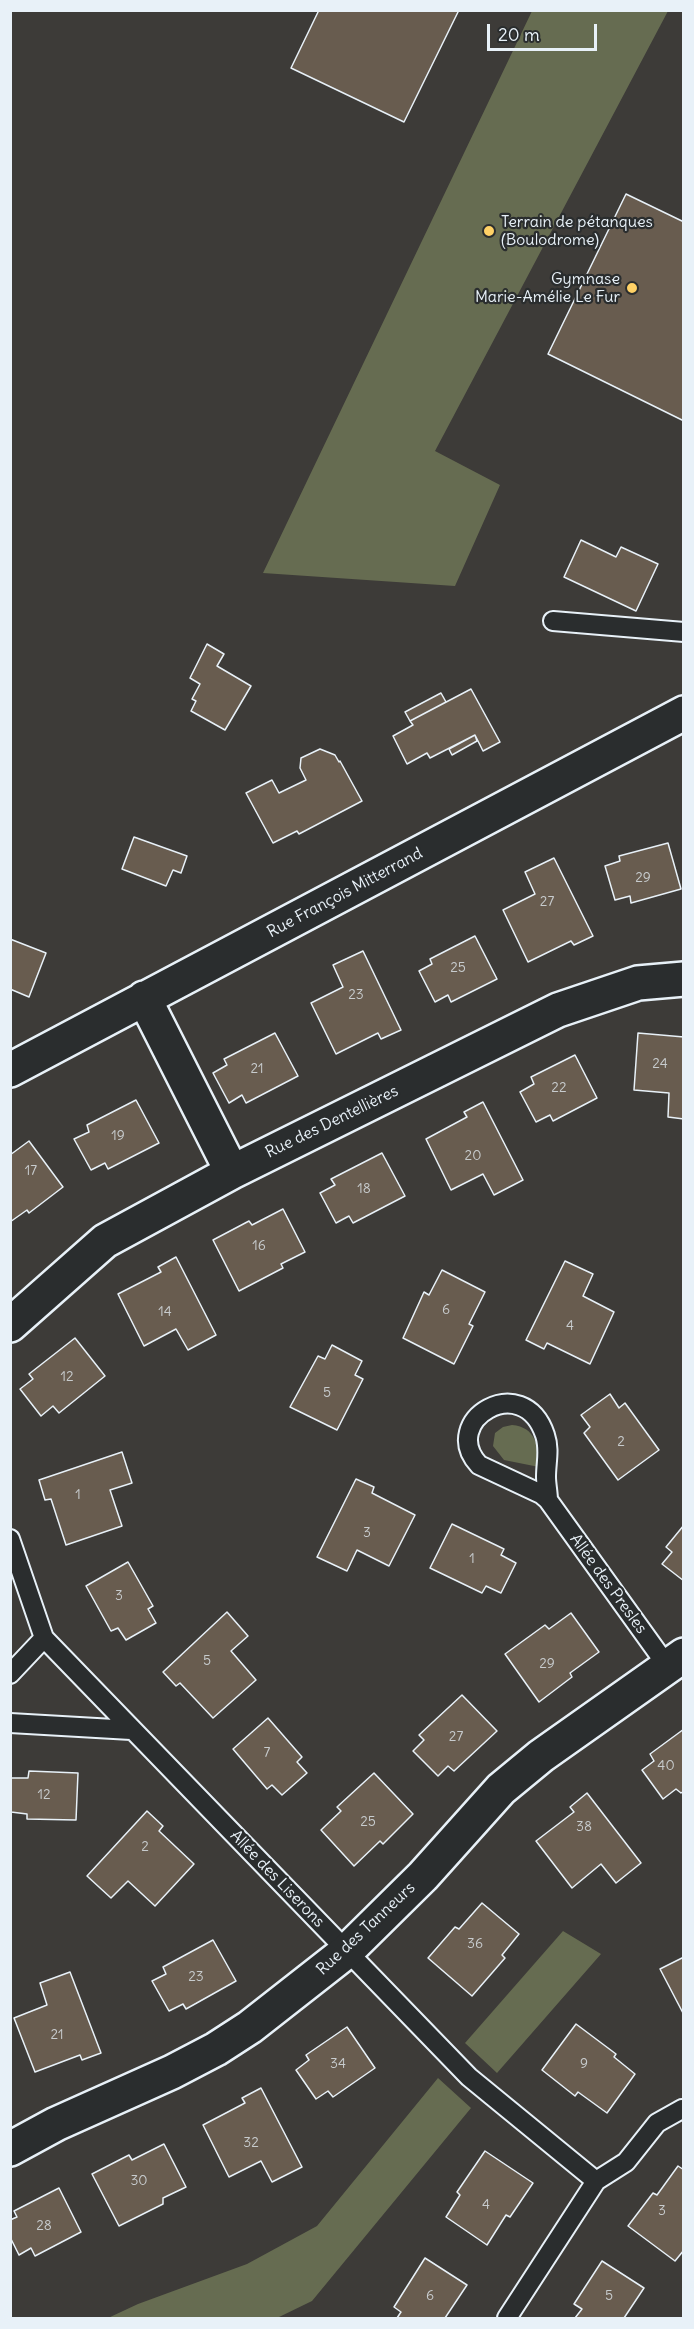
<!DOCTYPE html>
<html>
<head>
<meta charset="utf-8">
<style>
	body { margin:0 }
	#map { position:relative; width:694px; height:2329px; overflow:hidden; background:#3d3b38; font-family:Delius,sans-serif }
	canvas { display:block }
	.frame { position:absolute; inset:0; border:12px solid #e8f1f8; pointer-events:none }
	.scale { position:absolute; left:487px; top:24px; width:110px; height:27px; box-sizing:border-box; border:3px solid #e8f1f8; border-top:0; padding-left:8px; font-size:18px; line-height:21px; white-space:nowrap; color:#e8f1f8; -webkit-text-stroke:4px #2a2d2e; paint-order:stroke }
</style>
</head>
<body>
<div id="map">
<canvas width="694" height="2329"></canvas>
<div class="frame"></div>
<div class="scale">20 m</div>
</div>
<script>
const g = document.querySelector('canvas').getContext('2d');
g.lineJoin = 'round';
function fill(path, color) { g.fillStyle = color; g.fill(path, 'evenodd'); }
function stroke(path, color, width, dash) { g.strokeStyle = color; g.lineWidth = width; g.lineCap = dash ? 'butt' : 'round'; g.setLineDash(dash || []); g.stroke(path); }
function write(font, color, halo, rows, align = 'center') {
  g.font = font + ' Delius,sans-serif'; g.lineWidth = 4.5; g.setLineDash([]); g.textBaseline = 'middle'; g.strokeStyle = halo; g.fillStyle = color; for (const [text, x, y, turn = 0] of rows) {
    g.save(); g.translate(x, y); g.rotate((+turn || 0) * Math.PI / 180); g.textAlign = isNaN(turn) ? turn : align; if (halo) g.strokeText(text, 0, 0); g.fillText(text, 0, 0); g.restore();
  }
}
const green = new Path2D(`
	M 532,11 L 668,11 L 435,451 L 500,485 L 455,586 L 263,573 Z
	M 512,1425 C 536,1427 539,1447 539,1467 L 504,1460 L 493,1446 L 495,1433 L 503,1427 Z
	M 563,1931 L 601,1954 L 497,2073 L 465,2043 Z
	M 438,2078 L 471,2108 L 312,2301 L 277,2318 L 108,2318 L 138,2304 L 247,2264 L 317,2226 Z`);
const building = new Path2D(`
	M 319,10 L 459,10 L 404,122 L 291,68 Z
	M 626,194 L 684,222 L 684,421 L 548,354 Z
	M 581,540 L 616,557 L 621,547 L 658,564 L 636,611 L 564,577 Z
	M 207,644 L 224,654 L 217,666 L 251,686 L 225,730 L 191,711 L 196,701 L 192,699 L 200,684 L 190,678 Z
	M 471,689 L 500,742 L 483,751 L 475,735 L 430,758 L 427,753 L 407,764 L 393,736 L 413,725 L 410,721 Z
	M 441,693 L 446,702 L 410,721 L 405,712 Z
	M 475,735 L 477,741 L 452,755 L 449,749 Z
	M 320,749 L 335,755 L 339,762 L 340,761 L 362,801 L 299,834 L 297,831 L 273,843 L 246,793 L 272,780 L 279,793 L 306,780 L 300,768 L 301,758 Z
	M 134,837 L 187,856 L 181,873 L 173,870 L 166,886 L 122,869 Z
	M 668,843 L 681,889 L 631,903 L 630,896 L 615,900 L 605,866 L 620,861 L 619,856 Z
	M 554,858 L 593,936 L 574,945 L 571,941 L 528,962 L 503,910 L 535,894 L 525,872 Z
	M 475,936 L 497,979 L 451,1002 L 448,995 L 435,1002 L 419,971 L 432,964 L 430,959 Z
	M 10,939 L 46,953 L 29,997 L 10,989 Z
	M 363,951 L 401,1030 L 381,1039 L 378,1033 L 336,1054 L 311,1003 L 343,987 L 333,965 Z
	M 275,1033 L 298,1076 L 246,1103 L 242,1095 L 229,1103 L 213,1073 L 227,1065 L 224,1059 Z
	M 638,1033 L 684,1037 L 684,1119 L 668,1117 L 669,1093 L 634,1090 Z
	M 575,1055 L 597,1098 L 553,1121 L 550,1115 L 536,1122 L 520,1092 L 534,1084 L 531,1077 Z
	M 136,1100 L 159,1143 L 108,1169 L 105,1163 L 91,1170 L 74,1139 L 89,1132 L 87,1125 Z
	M 483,1102 L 523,1180 L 494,1195 L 483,1174 L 451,1190 L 426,1139 L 467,1117 L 464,1112 Z
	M 29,1141 L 63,1187 L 29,1213 L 27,1210 L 10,1222 L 10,1155 Z
	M 382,1153 L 405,1196 L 353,1223 L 349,1216 L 336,1223 L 320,1193 L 335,1185 L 331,1179 Z
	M 283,1209 L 305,1252 L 281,1264 L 283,1268 L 239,1291 L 213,1240 L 249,1221 L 252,1225 Z
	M 176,1257 L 216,1335 L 188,1350 L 176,1329 L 144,1346 L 118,1294 L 161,1272 L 158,1267 Z
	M 565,1261 L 593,1274 L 583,1296 L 614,1312 L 590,1364 L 547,1343 L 544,1349 L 526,1340 Z
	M 442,1270 L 485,1292 L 469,1324 L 473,1326 L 454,1364 L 403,1338 L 424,1292 L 429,1295 Z
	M 75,1338 L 105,1376 L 59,1413 L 53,1406 L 41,1416 L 20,1389 L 33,1379 L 29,1374 Z
	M 332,1345 L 362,1361 L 355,1375 L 363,1379 L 337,1430 L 290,1407 L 318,1356 L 325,1359 Z
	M 610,1394 L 619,1408 L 625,1403 L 659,1450 L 618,1480 L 584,1433 L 590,1427 L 581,1415 Z
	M 122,1452 L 132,1483 L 110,1490 L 122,1526 L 66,1545 L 51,1499 L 45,1500 L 39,1480 Z
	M 356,1479 L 374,1487 L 372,1493 L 415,1515 L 389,1566 L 357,1550 L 347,1571 L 317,1557 Z
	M 452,1524 L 504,1549 L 501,1555 L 516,1563 L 501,1593 L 486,1586 L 482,1593 L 430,1568 Z
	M 684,1525 L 684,1581 L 662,1564 L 672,1552 L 666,1547 Z
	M 128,1562 L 153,1606 L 148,1609 L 156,1623 L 126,1640 L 118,1628 L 111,1631 L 86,1586 Z
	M 227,1612 L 248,1636 L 231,1651 L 256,1680 L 213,1718 L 180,1683 L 176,1686 L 163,1672 Z
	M 571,1613 L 599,1652 L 570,1673 L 572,1677 L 539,1702 L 505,1654 L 545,1625 L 549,1629 Z
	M 462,1695 L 497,1731 L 454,1771 L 448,1766 L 438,1776 L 413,1751 L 424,1740 L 419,1735 Z
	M 268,1718 L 302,1757 L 297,1762 L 307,1773 L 282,1795 L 272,1785 L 267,1789 L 233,1749 Z
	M 684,1729 L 684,1791 L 681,1793 L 676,1789 L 663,1799 L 642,1770 L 654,1761 L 650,1754 Z
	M 29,1771 L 78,1773 L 76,1820 L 27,1819 L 27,1814 L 11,1812 L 11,1778 L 28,1778 Z
	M 374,1773 L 413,1814 L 383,1844 L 380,1841 L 354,1866 L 321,1830 L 341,1811 L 337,1807 Z
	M 587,1793 L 641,1863 L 616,1883 L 601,1864 L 572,1888 L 536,1841 L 574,1812 L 570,1807 Z
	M 147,1811 L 163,1826 L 159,1831 L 194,1864 L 155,1906 L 128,1881 L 111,1898 L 87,1876 Z
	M 482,1903 L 519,1934 L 502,1955 L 505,1958 L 472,1996 L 428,1958 L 455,1927 L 459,1929 Z
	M 213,1940 L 236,1981 L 186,2009 L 183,2004 L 169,2011 L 152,1981 L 166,1974 L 163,1967 Z
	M 684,1957 L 684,2015 L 660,1969 Z
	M 70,1972 L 101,2053 L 82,2060 L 80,2055 L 35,2072 L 14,2018 L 47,2005 L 40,1983 Z
	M 576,2024 L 616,2054 L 614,2057 L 635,2074 L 607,2113 L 578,2092 L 575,2096 L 542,2070 Z
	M 347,2027 L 375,2068 L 333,2097 L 328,2091 L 316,2099 L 296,2070 L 309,2060 L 306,2055 Z
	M 261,2088 L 302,2167 L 272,2182 L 261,2161 L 229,2177 L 203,2125 L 245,2103 L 242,2098 Z
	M 164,2144 L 186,2187 L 163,2198 L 163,2204 L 119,2226 L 92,2174 L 129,2155 L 132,2160 Z
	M 485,2151 L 533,2183 L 510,2217 L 506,2215 L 487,2245 L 446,2217 L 460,2195 L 457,2192 Z
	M 678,2166 L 684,2170 L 684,2250 L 675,2261 L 628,2226 L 653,2193 L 657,2195 Z
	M 59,2188 L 81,2232 L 35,2256 L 31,2248 L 19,2255 L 10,2237 L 10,2220 L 17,2217 L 14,2211 Z
	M 425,2258 L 467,2285 L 445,2318 L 397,2318 L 401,2312 L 394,2307 Z
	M 602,2261 L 644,2288 L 624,2318 L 575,2318 L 582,2309 L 574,2304 Z`);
const lane = new Path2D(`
	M 553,621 L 684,632
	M 548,1500 L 541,1494 L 479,1465 C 438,1421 523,1369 545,1435 C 550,1450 546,1462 546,1477 C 546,1484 548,1493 548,1500 L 668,1667
	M 10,1539 L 44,1638 L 469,2077 L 596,2181
	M 10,1674 L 44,1638
	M 10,1723 L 131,1730
	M 507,2318 L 596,2181 L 626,2162 L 657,2123 L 682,2109`);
const street = new Path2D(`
	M 144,998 L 232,1172
	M 10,1070 L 684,713
	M 10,1325 L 105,1241 L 232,1172 L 558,1010 L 638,983 L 684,979
	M 10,2149 L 56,2124 L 172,2072 L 216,2049 L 250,2027 L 347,1951 L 423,1876 L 501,1789 L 541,1756 L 684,1655`);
const markers = [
	[489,231,6,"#ffd166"],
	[632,288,6,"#ffd166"]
];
const numberNames = [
	["29",643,878],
	["27",547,902],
	["25",458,968],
	["23",356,995],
	["24",660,1064],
	["21",257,1069],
	["22",559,1088],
	["19",118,1136],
	["20",473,1156],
	["17",31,1171],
	["18",364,1189],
	["16",259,1246],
	["6",446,1310],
	["14",165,1312],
	["4",570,1326],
	["12",67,1377],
	["5",327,1393],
	["2",621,1442],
	["1",78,1495],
	["3",367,1533],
	["1",472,1559],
	["3",119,1596],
	["5",207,1661],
	["29",547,1664],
	["27",456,1737],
	["7",267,1753],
	["40",666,1766],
	["12",44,1795],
	["25",368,1822],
	["38",584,1827],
	["2",145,1847],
	["36",475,1944],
	["23",196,1977],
	["21",57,2035],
	["34",338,2064],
	["9",584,2064],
	["32",251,2143],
	["30",139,2181],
	["4",486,2205],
	["3",662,2211],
	["28",44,2226],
	["6",430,2296],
	["5",609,2296]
];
const poiNames = [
	["Terrain de pétanques",501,222],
	["(Boulodrome)",501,240],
	["Gymnase",620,279,"right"],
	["Marie-Amélie Le Fur",620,297,"right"]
];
const streetNames = [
	["Rue François Mitterrand",345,893,-28],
	["Rue des Dentellières",332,1122,-26],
	["Allée des Presles",608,1584,54],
	["Allée des Liserons",277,1879,46],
	["Rue des Tanneurs",366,1929,-43]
];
fill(green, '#666c51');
fill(building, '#685c4f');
stroke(building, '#e8f1f8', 1.5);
stroke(lane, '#e8f1f8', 22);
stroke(street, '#e8f1f8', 38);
stroke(lane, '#2a2d2e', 18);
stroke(street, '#2a2d2e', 33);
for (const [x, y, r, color] of markers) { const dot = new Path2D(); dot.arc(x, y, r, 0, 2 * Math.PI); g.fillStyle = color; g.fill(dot); stroke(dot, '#2a2d2e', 2); }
write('14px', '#c8ccce', null, numberNames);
write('16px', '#e8f1f8', '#2a2d2e', poiNames, 'left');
write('16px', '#e8f1f8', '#2a2d2e', streetNames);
</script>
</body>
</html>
